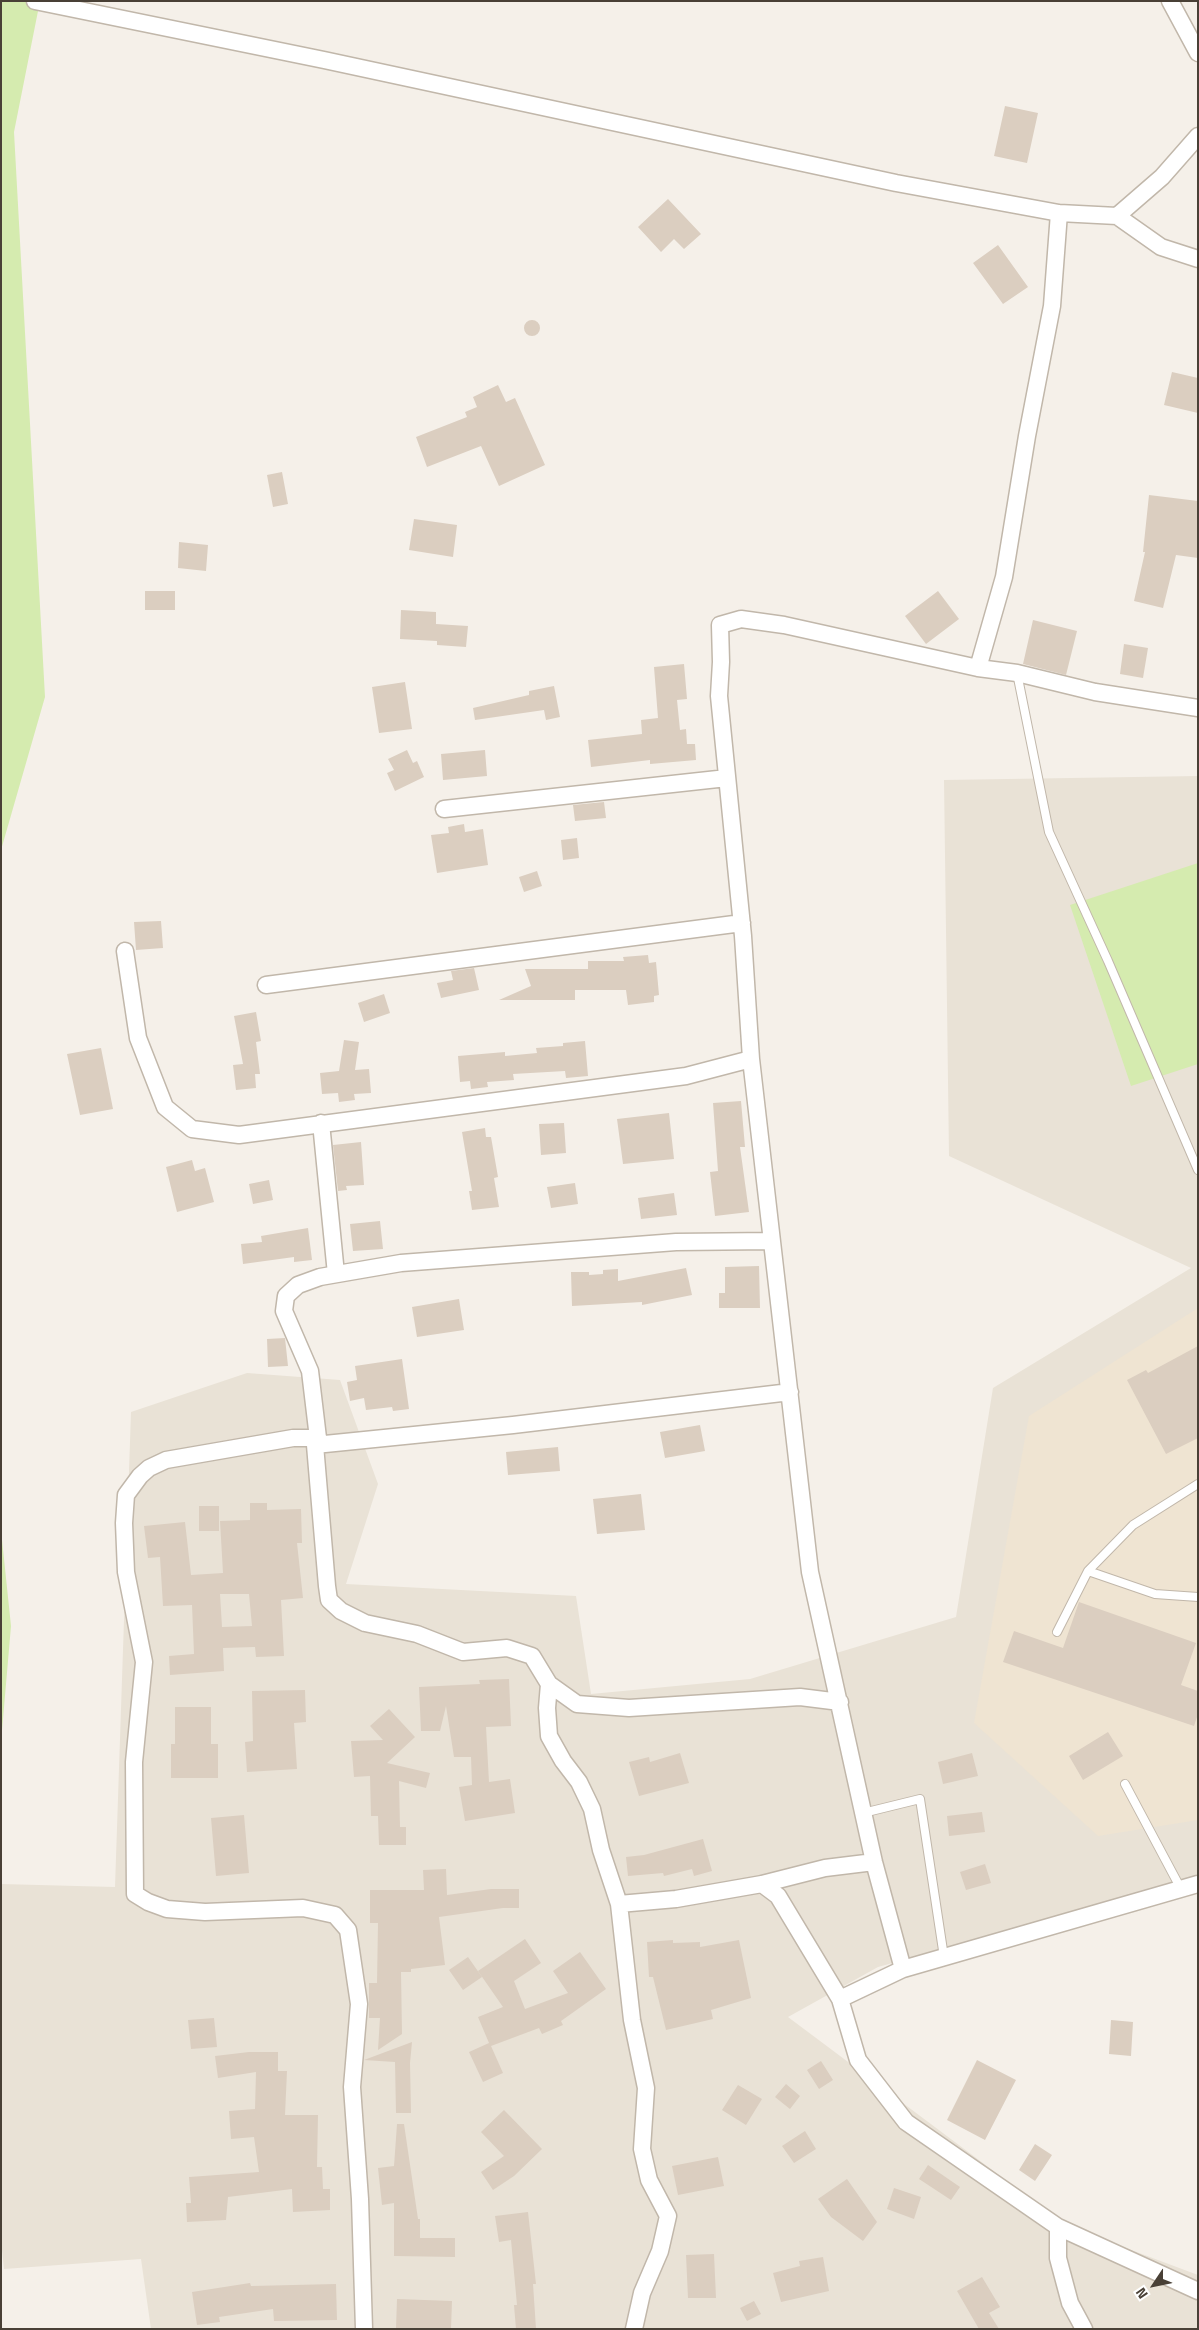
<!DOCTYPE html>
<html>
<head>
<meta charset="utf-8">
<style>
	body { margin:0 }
	#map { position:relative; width:1199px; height:2330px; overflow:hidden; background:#f5f0e9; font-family:"Titillium Web",sans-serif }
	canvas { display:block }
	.frame { position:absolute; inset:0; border:2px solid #494036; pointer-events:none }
	.north { position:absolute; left:1129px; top:2260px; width:50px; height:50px; -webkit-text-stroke:4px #fff; paint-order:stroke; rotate:236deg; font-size:14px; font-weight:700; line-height:20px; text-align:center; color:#494036 }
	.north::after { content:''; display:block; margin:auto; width:18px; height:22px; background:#494036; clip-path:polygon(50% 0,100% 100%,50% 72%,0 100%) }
</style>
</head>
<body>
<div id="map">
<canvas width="1199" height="2330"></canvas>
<div class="frame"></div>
<div class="north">N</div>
</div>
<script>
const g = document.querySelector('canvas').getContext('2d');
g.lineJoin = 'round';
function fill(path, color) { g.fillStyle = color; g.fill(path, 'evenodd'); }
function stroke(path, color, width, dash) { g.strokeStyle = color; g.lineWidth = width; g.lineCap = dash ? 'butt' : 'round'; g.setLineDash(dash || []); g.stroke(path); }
const residential = new Path2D(`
	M 1198,776 L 1198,1878 L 1174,1886 L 878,1967 L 788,2017 L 1067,2226 L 1198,2275 L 1198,2329 L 151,2329 L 141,2259 L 4,2269 L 1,2241 L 1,1884 L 115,1887 L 131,1412 L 247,1373 L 340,1380 L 378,1484 L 346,1584 L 576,1596 L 591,1694 L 750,1679 L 956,1617 L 993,1388 L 1191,1268 L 949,1156 L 944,780 Z`);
const education = new Path2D(`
	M 1198,1308 L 1198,1820 L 1098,1836 L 974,1723 L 1029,1416 Z`);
const green = new Path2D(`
	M 1,1 L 40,1 L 14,132 L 45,697 L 1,850 Z
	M 1198,863 L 1198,1064 L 1131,1086 L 1070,905 Z
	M 1,1530 L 11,1626 L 1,1742 Z`);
const building = new Path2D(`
	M 1005,106 L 1038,113 L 1027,163 L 994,156 Z
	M 668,199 L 701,234 L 684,249 L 674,239 L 661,252 L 638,227 Z
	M 998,245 L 1028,287 L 1003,304 L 973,263 Z
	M524 328a8 8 0 1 1 16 0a8 8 0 1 1-16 0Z
	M 1172,372 L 1198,378 L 1198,413 L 1164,405 Z
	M 498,385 L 506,402 L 515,398 L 545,465 L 499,486 L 481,446 L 427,467 L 416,437 L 467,417 L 465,412 L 477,407 L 473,397 Z
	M 282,472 L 288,504 L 273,507 L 267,475 Z
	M 1149,495 L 1198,501 L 1198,558 L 1176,555 L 1163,608 L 1134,601 L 1145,552 L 1143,552 Z
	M 414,519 L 457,525 L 453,557 L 409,550 Z
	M 179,542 L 208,545 L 206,571 L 178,568 Z
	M 145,591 L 175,591 L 175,610 L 145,610 Z
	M 938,591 L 959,619 L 926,644 L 905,616 Z
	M 401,610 L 436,612 L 436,624 L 468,626 L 466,647 L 437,645 L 437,641 L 400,639 Z
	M 1033,620 L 1077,631 L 1066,675 L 1023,664 Z
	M 1124,644 L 1148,648 L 1143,678 L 1120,674 Z
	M 684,664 L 687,699 L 677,700 L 680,730 L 686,729 L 687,744 L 695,744 L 696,760 L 650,764 L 650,760 L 591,767 L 588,740 L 642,734 L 641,720 L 658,718 L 654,667 Z
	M 405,682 L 412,729 L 379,733 L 372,687 Z
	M 554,686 L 560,717 L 546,720 L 544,710 L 475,720 L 473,708 L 529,695 L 529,691 Z
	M 407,750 L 413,763 L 417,761 L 424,777 L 395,791 L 387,773 L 394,770 L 388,759 Z
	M 485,750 L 487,776 L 443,780 L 441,754 Z
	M 604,802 L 606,818 L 575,821 L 573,805 Z
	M 464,824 L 465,832 L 483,829 L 488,865 L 437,873 L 431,835 L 449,833 L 448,827 Z
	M 577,838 L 579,858 L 563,860 L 561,840 Z
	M 537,871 L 542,886 L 524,892 L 519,877 Z
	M 161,921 L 163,948 L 136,950 L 134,922 Z
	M 648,955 L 649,963 L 656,962 L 659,995 L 654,996 L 654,1002 L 628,1005 L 626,990 L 575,990 L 575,1000 L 499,1000 L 531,986 L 525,969 L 588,969 L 588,961 L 624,961 L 623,957 Z
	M 474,968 L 479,990 L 441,998 L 437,983 L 453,980 L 451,971 Z
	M 384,994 L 390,1013 L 364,1022 L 358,1003 Z
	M 256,1012 L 261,1041 L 256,1042 L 260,1074 L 255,1074 L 256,1088 L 236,1090 L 233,1065 L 243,1064 L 234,1016 Z
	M 344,1040 L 359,1042 L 355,1070 L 369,1069 L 371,1093 L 354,1094 L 355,1100 L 339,1102 L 338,1093 L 322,1094 L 320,1073 L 339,1071 Z
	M 585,1041 L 588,1076 L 566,1078 L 565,1071 L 513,1074 L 514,1080 L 487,1082 L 488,1087 L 471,1089 L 470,1081 L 460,1082 L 458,1056 L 505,1052 L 505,1056 L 537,1053 L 536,1048 L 563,1046 L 563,1043 Z
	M 101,1048 L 113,1109 L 80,1115 L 67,1054 Z
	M 741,1101 L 745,1147 L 740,1147 L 749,1212 L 715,1216 L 710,1172 L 718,1171 L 713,1103 Z
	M 669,1113 L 674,1159 L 623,1164 L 617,1119 Z
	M 564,1123 L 566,1153 L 541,1155 L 539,1124 Z
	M 485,1128 L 486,1137 L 491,1137 L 498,1177 L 494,1178 L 499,1207 L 472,1210 L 469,1191 L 472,1191 L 462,1132 Z
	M 361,1142 L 364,1185 L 346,1186 L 347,1190 L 338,1191 L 333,1145 Z
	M 192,1160 L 195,1171 L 205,1168 L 214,1202 L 177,1212 L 166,1167 Z
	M 269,1180 L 273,1200 L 253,1204 L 249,1184 Z
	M 575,1183 L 578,1204 L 551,1208 L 547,1187 Z
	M 674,1193 L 677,1215 L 641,1219 L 638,1198 Z
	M 380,1221 L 383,1249 L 353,1251 L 350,1224 Z
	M 308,1228 L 312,1260 L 294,1262 L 294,1257 L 243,1264 L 241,1244 L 262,1242 L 261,1236 Z
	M 759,1266 L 760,1308 L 719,1308 L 719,1293 L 725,1293 L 725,1267 Z
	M 686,1268 L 692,1295 L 642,1305 L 642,1302 L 572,1306 L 571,1272 L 589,1272 L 589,1275 L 603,1274 L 603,1270 L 618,1269 L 618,1281 Z
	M 459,1299 L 464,1330 L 417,1337 L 412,1307 Z
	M 285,1338 L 288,1366 L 268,1367 L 267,1339 Z
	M 1198,1346 L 1198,1438 L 1166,1454 L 1127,1380 L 1146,1370 L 1148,1373 Z
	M 402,1359 L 409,1409 L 393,1411 L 392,1407 L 366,1410 L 364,1398 L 350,1401 L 347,1382 L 357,1380 L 355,1366 Z
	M 700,1425 L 705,1451 L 665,1458 L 660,1432 Z
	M 558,1447 L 560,1471 L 508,1475 L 506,1452 Z
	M 641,1494 L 645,1530 L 597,1534 L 593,1499 Z
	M 250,1503 L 267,1503 L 267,1510 L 301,1509 L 302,1543 L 297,1543 L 303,1598 L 281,1600 L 284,1656 L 256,1657 L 255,1647 L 223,1648 L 224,1671 L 170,1675 L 169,1656 L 194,1654 L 192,1605 L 163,1606 L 160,1557 L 148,1558 L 144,1526 L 185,1522 L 191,1575 L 223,1573 L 220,1521 L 250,1520 ZM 220,1594 L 249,1594 L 252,1626 L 222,1627 Z
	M 199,1506 L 219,1506 L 219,1531 L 199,1531 Z
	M 1079,1602 L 1196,1643 L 1181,1685 L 1198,1691 L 1198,1714 L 1194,1726 L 1003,1662 L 1014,1631 L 1063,1648 Z
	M 509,1679 L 511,1726 L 486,1727 L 489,1782 L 510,1779 L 515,1813 L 465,1821 L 459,1787 L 472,1785 L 471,1757 L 454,1757 L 446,1706 L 440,1731 L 421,1731 L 419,1687 L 480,1684 L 479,1680 Z
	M 305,1690 L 306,1722 L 294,1723 L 297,1769 L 247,1772 L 245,1742 L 253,1741 L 252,1691 Z
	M 175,1707 L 211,1707 L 211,1744 L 218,1744 L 218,1778 L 171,1778 L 171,1744 L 175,1744 Z
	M 389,1709 L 415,1737 L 387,1763 L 430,1773 L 426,1788 L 399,1781 L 400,1827 L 406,1827 L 406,1845 L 379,1845 L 378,1816 L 371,1816 L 370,1776 L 354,1777 L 351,1741 L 383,1740 L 370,1726 Z
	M 1108,1732 L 1123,1756 L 1083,1780 L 1069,1756 Z
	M 680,1753 L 689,1783 L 639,1796 L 629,1762 L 649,1757 L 650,1762 Z
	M 972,1753 L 978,1776 L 943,1784 L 938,1762 Z
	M 982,1812 L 985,1832 L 949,1836 L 947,1816 Z
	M 244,1815 L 249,1873 L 216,1876 L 211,1818 Z
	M 703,1839 L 712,1871 L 694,1876 L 692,1869 L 664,1876 L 663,1873 L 628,1876 L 626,1857 L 644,1855 Z
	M 985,1864 L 991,1883 L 966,1890 L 960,1872 Z
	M 446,1869 L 447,1895 L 491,1889 L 519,1889 L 519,1908 L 503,1908 L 439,1917 L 445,1965 L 411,1969 L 411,1972 L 401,1972 L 402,2034 L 378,2050 L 380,2018 L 369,2018 L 369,1983 L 377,1983 L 378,1923 L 370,1923 L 370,1890 L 424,1890 L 423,1870 Z
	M 525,1939 L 541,1963 L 514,1981 L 525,2009 L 568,1993 L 553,1971 L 580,1952 L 606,1989 L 561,2021 L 563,2025 L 542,2034 L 539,2028 L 491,2046 L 503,2073 L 483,2082 L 469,2052 L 489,2043 L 478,2017 L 503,2007 L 478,1971 Z
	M 673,1940 L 673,1943 L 700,1942 L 700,1947 L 739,1940 L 751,1998 L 711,2010 L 713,2019 L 666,2030 L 653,1977 L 649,1977 L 647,1942 Z
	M 468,1957 L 482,1977 L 463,1990 L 449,1970 Z
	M 214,2018 L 217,2047 L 191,2049 L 188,2020 Z
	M 1111,2020 L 1133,2022 L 1131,2056 L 1109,2054 Z
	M 412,2042 L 410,2063 L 411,2113 L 396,2113 L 395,2062 L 364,2060 Z
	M 249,2052 L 278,2052 L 278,2071 L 287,2071 L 285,2115 L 318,2115 L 317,2167 L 322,2167 L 323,2189 L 330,2189 L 330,2210 L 293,2212 L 292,2189 L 228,2197 L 226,2220 L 187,2222 L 186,2203 L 191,2203 L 189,2177 L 259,2172 L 254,2137 L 231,2139 L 229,2111 L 255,2109 L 256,2072 L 218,2078 L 215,2056 Z
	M 977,2060 L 1016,2080 L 985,2140 L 947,2120 Z
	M 821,2061 L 833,2080 L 819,2089 L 807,2070 Z
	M 786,2084 L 800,2096 L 790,2109 L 775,2097 Z
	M 738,2085 L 762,2099 L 746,2125 L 722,2110 Z
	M 504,2110 L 542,2149 L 514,2176 L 493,2190 L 481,2172 L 504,2156 L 481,2132 Z
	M 397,2124 L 404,2124 L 418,2219 L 420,2219 L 420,2238 L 455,2238 L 455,2257 L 394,2256 L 394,2203 L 382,2205 L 378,2168 L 394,2166 Z
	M 805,2131 L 816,2149 L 794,2163 L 782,2146 Z
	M 1035,2144 L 1052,2155 L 1035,2181 L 1019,2170 Z
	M 718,2157 L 724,2186 L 678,2195 L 672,2166 Z
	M 928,2165 L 960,2187 L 951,2200 L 919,2179 Z
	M 847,2179 L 877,2222 L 863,2241 L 831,2217 L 818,2199 Z
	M 894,2188 L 921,2197 L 914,2219 L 887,2209 Z
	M 528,2212 L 536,2284 L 533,2284 L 536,2329 L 516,2329 L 514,2305 L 517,2305 L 511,2240 L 499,2242 L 495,2216 Z
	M 714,2254 L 716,2298 L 688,2298 L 686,2255 Z
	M 823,2257 L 829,2291 L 781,2302 L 773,2273 L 800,2266 L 799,2261 Z
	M 982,2277 L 1000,2307 L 989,2313 L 999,2329 L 979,2329 L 957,2291 Z
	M 250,2283 L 251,2286 L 336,2284 L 337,2320 L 274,2321 L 273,2309 L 219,2317 L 220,2322 L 197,2325 L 192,2292 Z
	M 397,2299 L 452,2301 L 451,2329 L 396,2328 Z
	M 754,2301 L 761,2314 L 747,2321 L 740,2308 Z`);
const lane = new Path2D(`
	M 1017,673 L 1049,832 L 1108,961 L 1198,1170
	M 1088,1571 L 1155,1594 L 1198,1597
	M 1057,1632 L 1088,1571 L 1133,1525 L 1198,1484
	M 1125,1784 L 1181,1889
	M 863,1813 L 920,1799 L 944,1957`);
const street = new Path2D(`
	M 35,1 L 324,60 L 896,183 L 1059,213 L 1117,216 L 1162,177 L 1198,136
	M 1170,1 L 1198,53
	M 1117,216 L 1161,247 L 1198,259
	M 978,668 L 1004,577 L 1027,436 L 1052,306 L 1059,213
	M 444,809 L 727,778
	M 125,951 L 138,1038 L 165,1107 L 192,1129 L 239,1135 L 686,1076 L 751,1059
	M 266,985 L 742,923
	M 321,1123 L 336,1274
	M 772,1241 L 676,1242 L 401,1263 L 320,1277 L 298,1285 L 286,1296 L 284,1311 L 310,1371 L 318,1438 L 315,1445 L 327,1586 L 329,1600 L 341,1611 L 365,1623 L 417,1634 L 463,1652 L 507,1648 L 532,1656 L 549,1684 L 577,1704 L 629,1708 L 800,1697 L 840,1702
	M 318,1438 L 293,1438 L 166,1460 L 149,1468 L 140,1476 L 126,1495 L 124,1523 L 126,1572 L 144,1662 L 134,1762 L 135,1894 L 148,1902 L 167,1909 L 205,1912 L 303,1908 L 335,1915 L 348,1930 L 359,2004 L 352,2087 L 360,2199 L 364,2329
	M 315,1445 L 513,1425 L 790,1392
	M 549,1684 L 547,1708 L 549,1736 L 563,1761 L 579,1782 L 592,1809 L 601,1850 L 619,1904 L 632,2020 L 646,2088 L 642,2149 L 649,2180 L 668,2216 L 660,2251 L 642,2293 L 634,2329
	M 762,1884 L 825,1868 L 874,1862
	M 619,1904 L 676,1899 L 762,1884 L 778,1896 L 840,1999 L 858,2060 L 906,2122 L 1058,2227 L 1198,2291
	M 903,1969 L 874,1862 L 810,1572 L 751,1059 L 743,936 L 719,696 L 721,662 L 720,625 L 741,619 L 784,625 L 978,668 L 1017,673 L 1095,692 L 1198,708
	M 840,1999 L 903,1969 L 1198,1884
	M 1058,2227 L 1058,2258 L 1070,2303 L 1084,2329`);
fill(residential, '#e9e2d6');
fill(education, '#efe4d2');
fill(green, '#d5ebaf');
fill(building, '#dbcec0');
stroke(lane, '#c1b7aa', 10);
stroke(street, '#c1b7aa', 19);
stroke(lane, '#fff', 8);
stroke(street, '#fff', 16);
</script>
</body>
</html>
